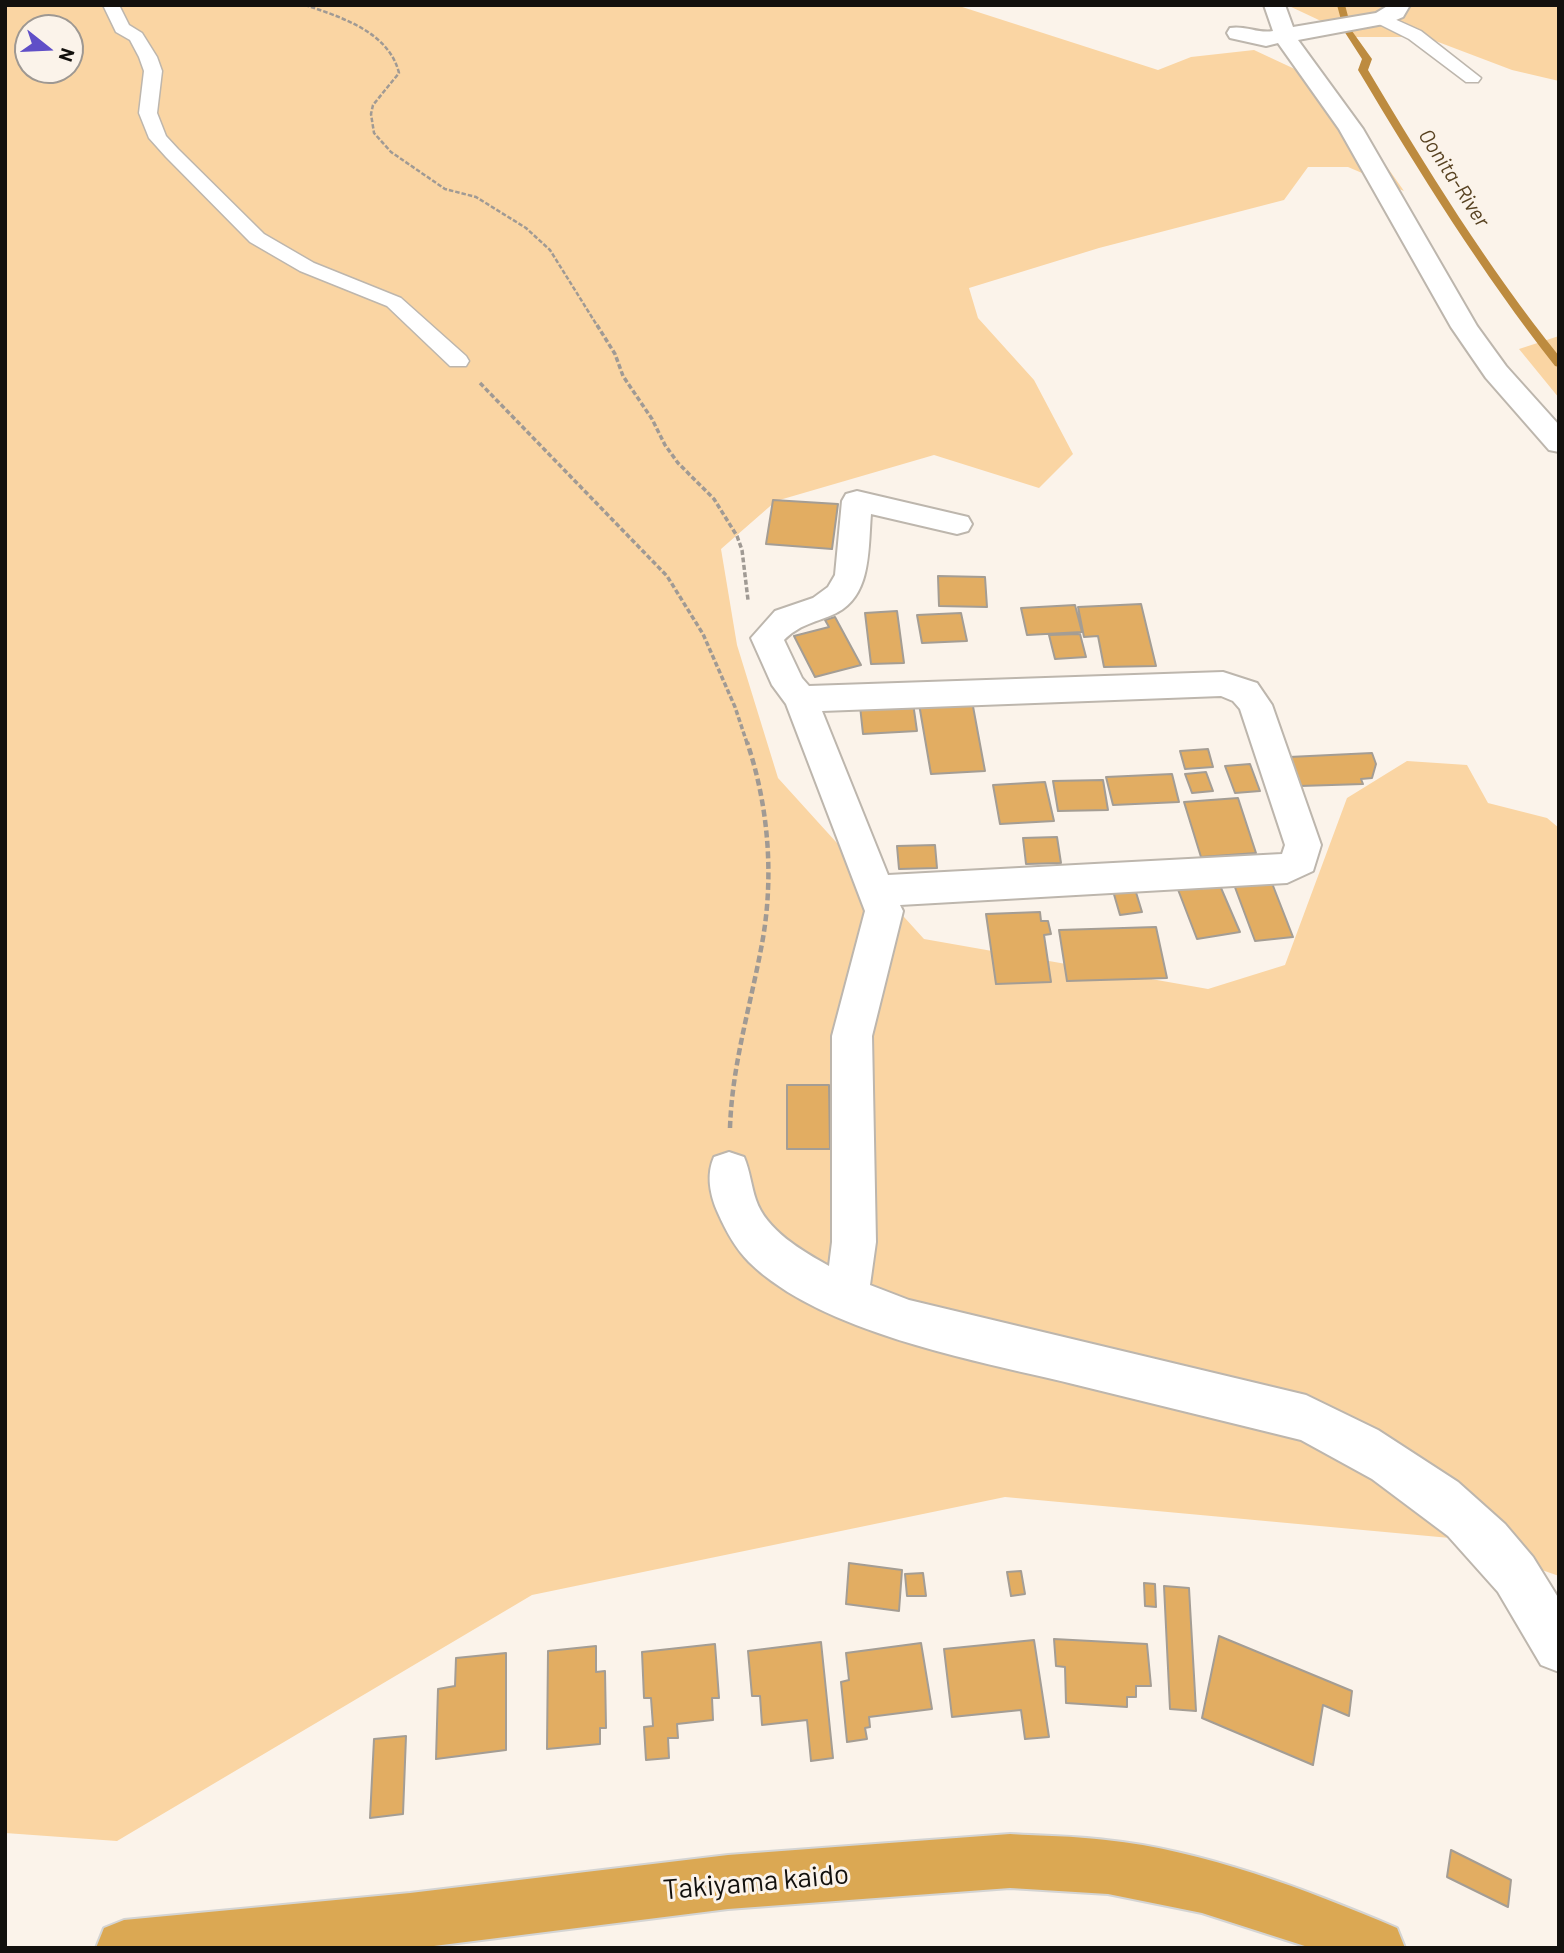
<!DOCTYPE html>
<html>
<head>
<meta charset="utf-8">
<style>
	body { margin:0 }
	#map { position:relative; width:1564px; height:1953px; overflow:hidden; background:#fbf3ea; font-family:Barlow,sans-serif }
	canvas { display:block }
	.frame { position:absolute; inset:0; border:7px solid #12100d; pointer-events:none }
	.north { position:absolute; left:14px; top:14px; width:70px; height:70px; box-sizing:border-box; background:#fbf3ea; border:2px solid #9e9892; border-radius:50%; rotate:108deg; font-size:19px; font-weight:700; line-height:28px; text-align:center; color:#12100d }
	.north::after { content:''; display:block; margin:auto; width:24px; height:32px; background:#604fc7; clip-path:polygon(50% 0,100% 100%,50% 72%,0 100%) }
</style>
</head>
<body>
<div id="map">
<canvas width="1564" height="1953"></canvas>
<div class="frame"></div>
<div class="north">N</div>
</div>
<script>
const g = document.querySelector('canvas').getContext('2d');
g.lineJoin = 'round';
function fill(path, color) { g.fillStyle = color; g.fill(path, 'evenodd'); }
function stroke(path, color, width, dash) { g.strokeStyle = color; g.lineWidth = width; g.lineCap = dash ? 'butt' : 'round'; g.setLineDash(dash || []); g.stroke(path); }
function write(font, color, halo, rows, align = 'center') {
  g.font = font + ' Barlow,sans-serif'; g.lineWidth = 6; g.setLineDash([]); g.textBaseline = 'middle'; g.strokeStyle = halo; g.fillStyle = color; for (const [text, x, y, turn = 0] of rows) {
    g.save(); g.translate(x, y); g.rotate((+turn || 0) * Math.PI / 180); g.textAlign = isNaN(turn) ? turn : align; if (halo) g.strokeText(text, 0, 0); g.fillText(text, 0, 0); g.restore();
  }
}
const green = new Path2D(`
	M 5,5 L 956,5 L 1158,70 L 1191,57 L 1254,50 L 1329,85 L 1404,191 L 1348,167 L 1308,167 L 1284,200 L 1099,248 L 969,288 L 978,318 L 1034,380 L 1073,454 L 1039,488 L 934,455 L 776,501 L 721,549 L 737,645 L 778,778 L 924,939 L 1208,989 L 1285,965 L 1347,798 L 1407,761 L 1467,765 L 1488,803 L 1547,818 L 1559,828 L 1559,1576 L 1450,1538 L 1005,1497 L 532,1595 L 117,1841 L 5,1833 ZM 28,28 L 70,28 L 70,70 L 28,70 Z
	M 1287,5 L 1559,5 L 1559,81 L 1512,70 L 1425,37 L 1355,37 Z
	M 1559,336 L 1559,398 L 1519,349 Z`);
const stream = new Path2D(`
	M 1337,5 L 1345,5 L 1352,31 L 1372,59 L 1368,70 C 1427,169 1487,266 1559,356 L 1559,367 L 1555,366 C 1482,273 1419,172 1358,70 L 1362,59 L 1344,31 Z`);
const building = new Path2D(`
	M 773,500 L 838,504 L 832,549 L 766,544 Z
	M 938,576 L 985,577 L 987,607 L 939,606 Z
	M 1141,604 L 1156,666 L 1104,667 L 1098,636 L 1084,637 L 1078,607 Z
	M 1075,605 L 1082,632 L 1027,635 L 1021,608 Z
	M 897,611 L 904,663 L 871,664 L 865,613 Z
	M 961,613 L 967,641 L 922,643 L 917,615 Z
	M 835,617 L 861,665 L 815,677 L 794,636 L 829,627 L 825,620 Z
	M 1080,634 L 1086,657 L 1055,659 L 1049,635 Z
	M 972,701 L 985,771 L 931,774 L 919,704 Z
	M 913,703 L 917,731 L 863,734 L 860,706 Z
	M 1208,749 L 1213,767 L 1185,769 L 1180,751 Z
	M 1372,753 L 1376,764 L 1372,778 L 1361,779 L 1363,784 L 1300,786 L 1289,757 Z
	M 1250,764 L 1260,791 L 1235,793 L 1225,766 Z
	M 1206,772 L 1213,791 L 1192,793 L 1185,774 Z
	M 1172,774 L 1179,802 L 1113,805 L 1106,777 Z
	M 1103,780 L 1108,810 L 1058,811 L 1053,781 Z
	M 1045,782 L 1054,821 L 1000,824 L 993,785 Z
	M 1238,798 L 1256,853 L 1201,857 L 1184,802 Z
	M 1057,837 L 1061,863 L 1026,864 L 1023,838 Z
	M 935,845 L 937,868 L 899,869 L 897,846 Z
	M 1270,878 L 1293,937 L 1255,941 L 1233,882 Z
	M 1218,881 L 1240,932 L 1197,939 L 1177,887 Z
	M 1135,889 L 1142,912 L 1120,915 L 1113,891 Z
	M 1040,912 L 1041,921 L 1048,921 L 1051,934 L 1044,935 L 1051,982 L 996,984 L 986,914 Z
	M 1156,927 L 1167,978 L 1067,981 L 1059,930 Z
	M 787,1085 L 829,1085 L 830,1149 L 787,1149 Z
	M 849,1563 L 902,1570 L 899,1611 L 846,1604 Z
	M 1021,1571 L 1025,1594 L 1011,1596 L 1007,1572 Z
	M 923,1573 L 926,1596 L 907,1596 L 905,1574 Z
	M 1144,1583 L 1155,1584 L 1156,1607 L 1145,1606 Z
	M 1164,1586 L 1189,1588 L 1196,1711 L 1170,1709 Z
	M 1219,1636 L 1352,1691 L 1349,1716 L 1323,1705 L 1313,1765 L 1202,1718 Z
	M 1054,1639 L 1147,1644 L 1151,1686 L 1136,1686 L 1136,1697 L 1127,1697 L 1127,1707 L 1066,1703 L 1065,1667 L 1056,1666 Z
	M 1034,1640 L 1049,1737 L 1025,1739 L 1021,1710 L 952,1717 L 944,1649 Z
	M 821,1642 L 833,1758 L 811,1761 L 807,1720 L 762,1725 L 760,1696 L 752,1696 L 748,1651 Z
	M 921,1643 L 932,1709 L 869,1717 L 870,1727 L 865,1728 L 867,1739 L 847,1742 L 841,1682 L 849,1680 L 846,1653 Z
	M 715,1644 L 719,1698 L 712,1698 L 713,1720 L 677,1724 L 678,1738 L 668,1738 L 669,1758 L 646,1760 L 644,1727 L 653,1726 L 651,1698 L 644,1698 L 642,1652 Z
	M 596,1646 L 596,1672 L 605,1671 L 606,1728 L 600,1728 L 600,1744 L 547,1749 L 548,1651 Z
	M 506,1653 L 506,1750 L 436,1759 L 438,1689 L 455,1686 L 456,1658 Z
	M 406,1736 L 403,1814 L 370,1818 L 374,1739 Z
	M 1451,1850 L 1511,1880 L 1508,1907 L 1447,1877 Z`);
const pathFar2 = new Path2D(`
	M 305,5 C 341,17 389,32 399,73 L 373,105 L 371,114 L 374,133 L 391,152 L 445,189 L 476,197 L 526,228 L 550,250 L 598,327`);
const pathFar1 = new Path2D(`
	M 597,325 L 615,354 L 623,376 L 652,419 L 665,445 L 678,463 L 714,499 L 737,536 L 742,550 L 748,600
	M 480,383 L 667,576 L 703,634 L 735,707 L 747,743`);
const path = new Path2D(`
	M 730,1128 C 732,1063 752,1001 763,938 C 774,873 768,804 747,742`);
const service = new Path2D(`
	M 103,5 L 119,5 L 129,25 L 142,33 L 157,57 L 162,71 L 157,113 L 166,136 L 178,149 L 264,234 L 314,263 L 401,298 L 466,356 L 469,361 L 466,366 L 450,366 L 387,306 L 300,271 L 250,242 L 166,157 L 149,138 L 139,113 L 144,71 L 139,57 L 130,40 L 116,32 Z
	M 1381,13 L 1421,31 L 1481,78 L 1478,82 L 1466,82 L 1409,39 L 1375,22 L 1373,18 Z`);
const minor = new Path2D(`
	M 1264,5 L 1285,5 L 1293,27 L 1376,13 L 1389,5 L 1410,5 L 1403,17 L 1389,23 L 1298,40 L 1363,129 L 1477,326 L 1506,366 L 1559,425 L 1559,452 L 1549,450 L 1486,378 L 1451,327 L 1339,129 L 1278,43 L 1266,46 L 1230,38 L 1227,33 L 1230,28 C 1245,25 1259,34 1273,31 Z
	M 857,491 L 968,517 L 972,524 L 968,531 L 957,534 L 871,514 C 868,550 872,599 832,615 C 813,623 799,625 784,640 L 802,678 L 809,686 L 1223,672 L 1257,683 L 1272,705 L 1321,845 L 1313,871 L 1287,883 L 900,905 L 903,911 L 872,1036 L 876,1242 L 870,1285 L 909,1300 L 1306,1395 L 1378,1430 L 1458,1482 L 1505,1524 L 1533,1557 L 1559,1599 L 1559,1672 L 1541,1665 L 1498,1592 L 1448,1536 L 1372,1479 L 1301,1440 C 1224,1421 1146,1402 1069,1383 C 973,1360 820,1332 749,1262 C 735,1248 726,1231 718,1213 C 710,1195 706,1175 714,1157 L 729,1152 L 744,1157 C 750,1171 751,1185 756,1200 C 766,1230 802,1251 829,1266 L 832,1242 L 832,1036 L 865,911 L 786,704 L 772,685 L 751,638 L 775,611 L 813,598 L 828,587 L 835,575 L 842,501 L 846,494 ZM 1221,696 L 1233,701 L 1240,709 L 1285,845 L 1282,854 L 888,875 L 822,711 Z`);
const trunk = new Path2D(`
	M 1010,1834 C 1042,1836 1074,1836 1106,1840 C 1203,1850 1308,1890 1397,1928 L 1405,1948 L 1311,1948 L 1202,1913 L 1108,1894 L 1010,1888 L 728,1909 L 418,1948 L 96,1948 L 104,1928 L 124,1920 L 410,1893 L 728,1855 Z`);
const farWaternames = [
	["Oonita-River",1454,178,57]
];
const nearStreetnames = [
	["Takiyama kaido",756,1882,-5]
];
fill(green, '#fad5a3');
fill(stream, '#bd8b3f');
fill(building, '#e2ad62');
stroke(building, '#a49d94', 2);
stroke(service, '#bdb6ad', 3);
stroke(minor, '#bdb6ad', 4);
stroke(trunk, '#d4d4d3', 4);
stroke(pathFar2, '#a09a94', 2.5, [4.5, 2]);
stroke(pathFar1, '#a09a94', 3.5, [5, 2.5]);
stroke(path, '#a09a94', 4.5, [7, 3.5]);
fill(service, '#fff');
fill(minor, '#fff');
fill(trunk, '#dba853');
write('italic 21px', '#574120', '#fbf3ea', farWaternames);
write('28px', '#12100d', '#fbf3ea', nearStreetnames);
</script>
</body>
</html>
